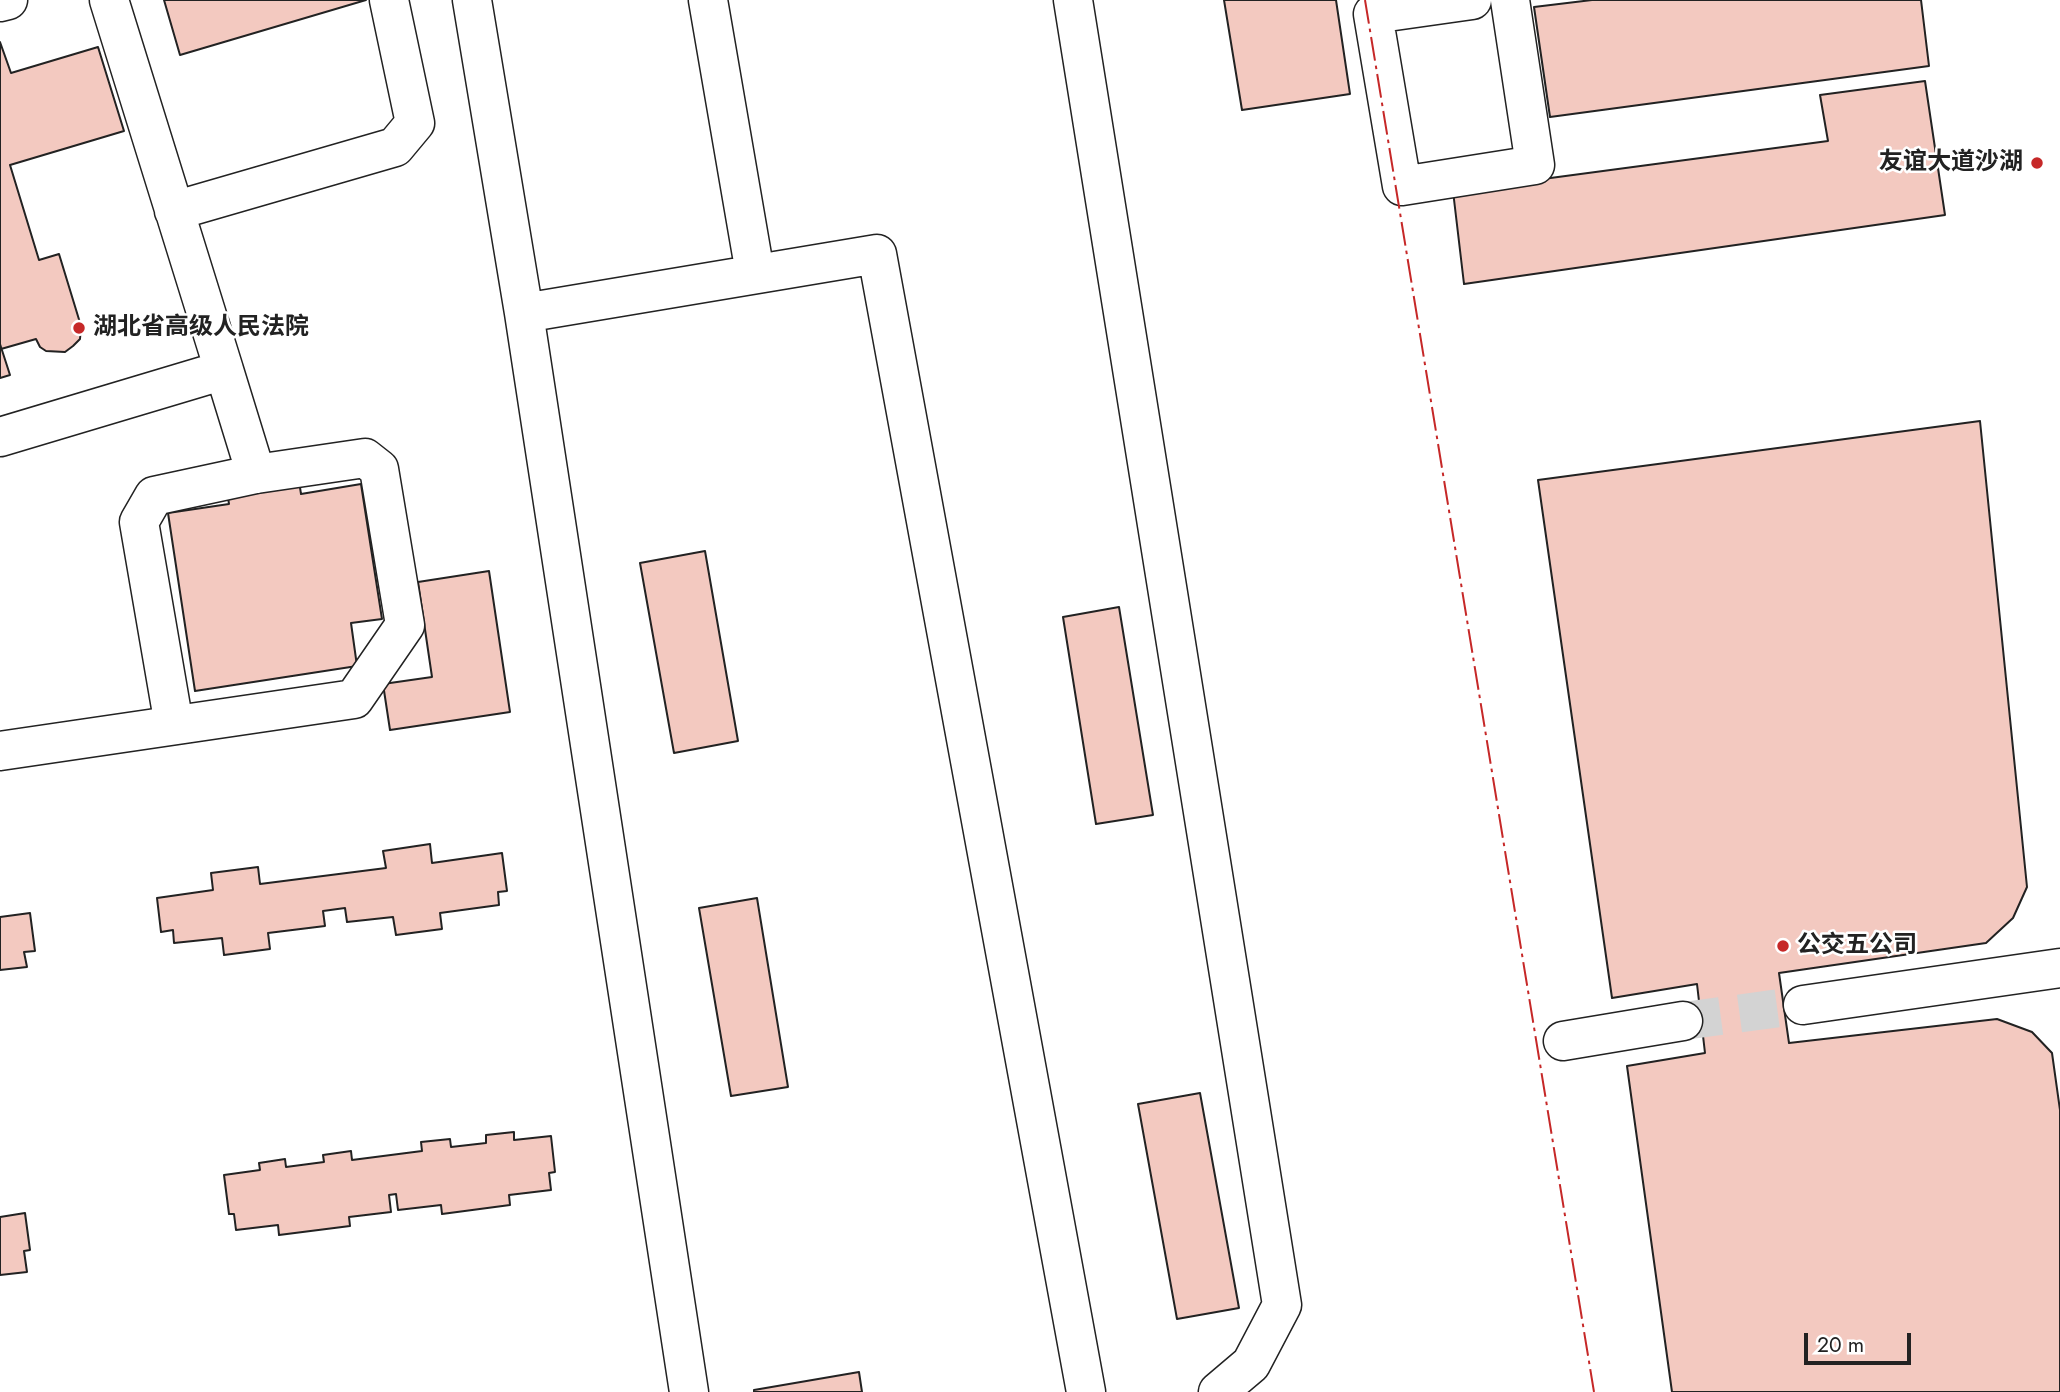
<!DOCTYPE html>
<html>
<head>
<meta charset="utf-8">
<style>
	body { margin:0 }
	#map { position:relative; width:2060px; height:1392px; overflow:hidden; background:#fff; font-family:Jost,sans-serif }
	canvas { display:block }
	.scale { position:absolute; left:1804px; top:1333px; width:107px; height:32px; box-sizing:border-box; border:4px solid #222; border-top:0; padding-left:9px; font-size:21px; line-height:24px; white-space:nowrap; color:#222; -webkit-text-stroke:5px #fff; paint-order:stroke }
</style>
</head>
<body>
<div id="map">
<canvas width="2060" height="1392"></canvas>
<div class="scale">20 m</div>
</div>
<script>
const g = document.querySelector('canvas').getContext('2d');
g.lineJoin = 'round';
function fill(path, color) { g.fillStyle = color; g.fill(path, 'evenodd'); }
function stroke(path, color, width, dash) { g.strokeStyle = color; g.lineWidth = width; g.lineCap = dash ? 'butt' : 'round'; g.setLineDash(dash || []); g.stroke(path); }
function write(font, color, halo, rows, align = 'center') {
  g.font = font + ' Jost,"Noto Sans SC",sans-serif'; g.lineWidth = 5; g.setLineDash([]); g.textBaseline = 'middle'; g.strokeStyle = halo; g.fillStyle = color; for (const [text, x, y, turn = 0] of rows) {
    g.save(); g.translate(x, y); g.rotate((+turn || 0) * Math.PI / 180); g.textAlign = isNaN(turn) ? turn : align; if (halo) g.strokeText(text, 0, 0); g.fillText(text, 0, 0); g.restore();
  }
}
const building = new Path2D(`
	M 164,0 L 366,0 L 180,55 Z
	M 1224,0 L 1336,0 L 1350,94 L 1242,110 Z
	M 1592,0 L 1921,0 L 1929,66 L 1550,117 L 1534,7 Z
	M 0,42 L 11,73 L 98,47 L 124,131 L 10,165 L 39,260 L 59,254 L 81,326 L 80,339 L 73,346 L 65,352 L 46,351 L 40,347 L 36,339 L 1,349 L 0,344 Z
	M 1925,81 L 1945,215 L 1464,284 L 1453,191 L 1828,141 L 1820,95 Z
	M 0,344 L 10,375 L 0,378 Z
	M 1980,421 L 2027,887 L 2013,918 L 1986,943 L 1779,973 L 1789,1043 L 1997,1019 L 2032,1032 L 2052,1053 L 2060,1110 L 2060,1392 L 1672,1392 L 1627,1066 L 1705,1053 L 1697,984 L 1612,998 L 1538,480 Z
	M 299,481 L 301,494 L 361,484 L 382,619 L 351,623 L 357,666 L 195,691 L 168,513 L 229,504 L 227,492 Z
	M 705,551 L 738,741 L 674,753 L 640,563 Z
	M 489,571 L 510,712 L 390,730 L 383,684 L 432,677 L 418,582 Z
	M 1119,607 L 1153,815 L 1096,824 L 1063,617 Z
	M 430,844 L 432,863 L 502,853 L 507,891 L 498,892 L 499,905 L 440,913 L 442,929 L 396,935 L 393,917 L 347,922 L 345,908 L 323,911 L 325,926 L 268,933 L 270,949 L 224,955 L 222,938 L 174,943 L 173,930 L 161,932 L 157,898 L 213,890 L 211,873 L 258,867 L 260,884 L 386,868 L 383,851 Z
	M 757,898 L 788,1087 L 731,1096 L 699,908 Z
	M 30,913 L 35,951 L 24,952 L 27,967 L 0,970 L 0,917 Z
	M 1200,1093 L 1239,1308 L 1177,1319 L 1138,1104 Z
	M 514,1132 L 514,1140 L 551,1136 L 555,1172 L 549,1173 L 551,1190 L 509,1195 L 510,1205 L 442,1214 L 441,1205 L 398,1210 L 396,1194 L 389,1195 L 391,1212 L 349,1217 L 350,1226 L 279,1235 L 278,1225 L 236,1230 L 234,1214 L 229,1214 L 224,1175 L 260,1170 L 259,1163 L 285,1159 L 286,1167 L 324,1162 L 323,1155 L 351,1151 L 352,1160 L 422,1151 L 421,1142 L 450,1139 L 451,1147 L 486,1143 L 486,1135 Z
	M 25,1213 L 30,1250 L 24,1251 L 27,1272 L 0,1275 L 0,1217 Z
	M 859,1372 L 862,1392 L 754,1392 L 754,1390 Z`);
const minorTunnel = new Path2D(`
	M 1683,1021 L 1803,1005`);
const minor = new Path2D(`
	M 472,0 L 524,313 L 689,1392
	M 708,0 L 755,273
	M 1073,0 L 1282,1305 L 1251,1364 L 1218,1392
	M 1472,0 L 1373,14 L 1402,186 L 1535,165 L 1510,0
	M 0,2 L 8,0
	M 174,211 L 395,147 L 415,123 L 389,0
	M 524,313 L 877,254 L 1086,1392
	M 224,370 L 256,474
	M 0,437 L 224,370 L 109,0
	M 0,751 L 354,699 L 405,625 L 379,469 L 365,458 L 256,474 L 154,496 L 139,522 L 174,725
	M 1803,1005 L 2060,968
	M 1563,1041 L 1683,1021`);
const power = new Path2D(`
	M 1365,0 L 1594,1392`);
const markers = [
	[2037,163,7,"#c62828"],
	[79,328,7,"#c62828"],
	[1783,946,7,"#c62828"]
];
const poiNames = [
	["友谊大道沙湖",2023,163,"right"],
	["湖北省高级人民法院",93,328],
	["公交五公司",1797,946]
];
fill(building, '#f3c9c0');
stroke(building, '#222', 2);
stroke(minorTunnel, '#d3d3d3', 38, [38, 19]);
stroke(minor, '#222', 41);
stroke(minor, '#fff', 38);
stroke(power, '#c62828', 2, [24, 5, 3.5, 5]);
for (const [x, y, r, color] of markers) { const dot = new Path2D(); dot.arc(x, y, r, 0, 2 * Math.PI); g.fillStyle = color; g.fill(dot); stroke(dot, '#fff', 2.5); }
write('bold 24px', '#222', '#fff', poiNames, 'left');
</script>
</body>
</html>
